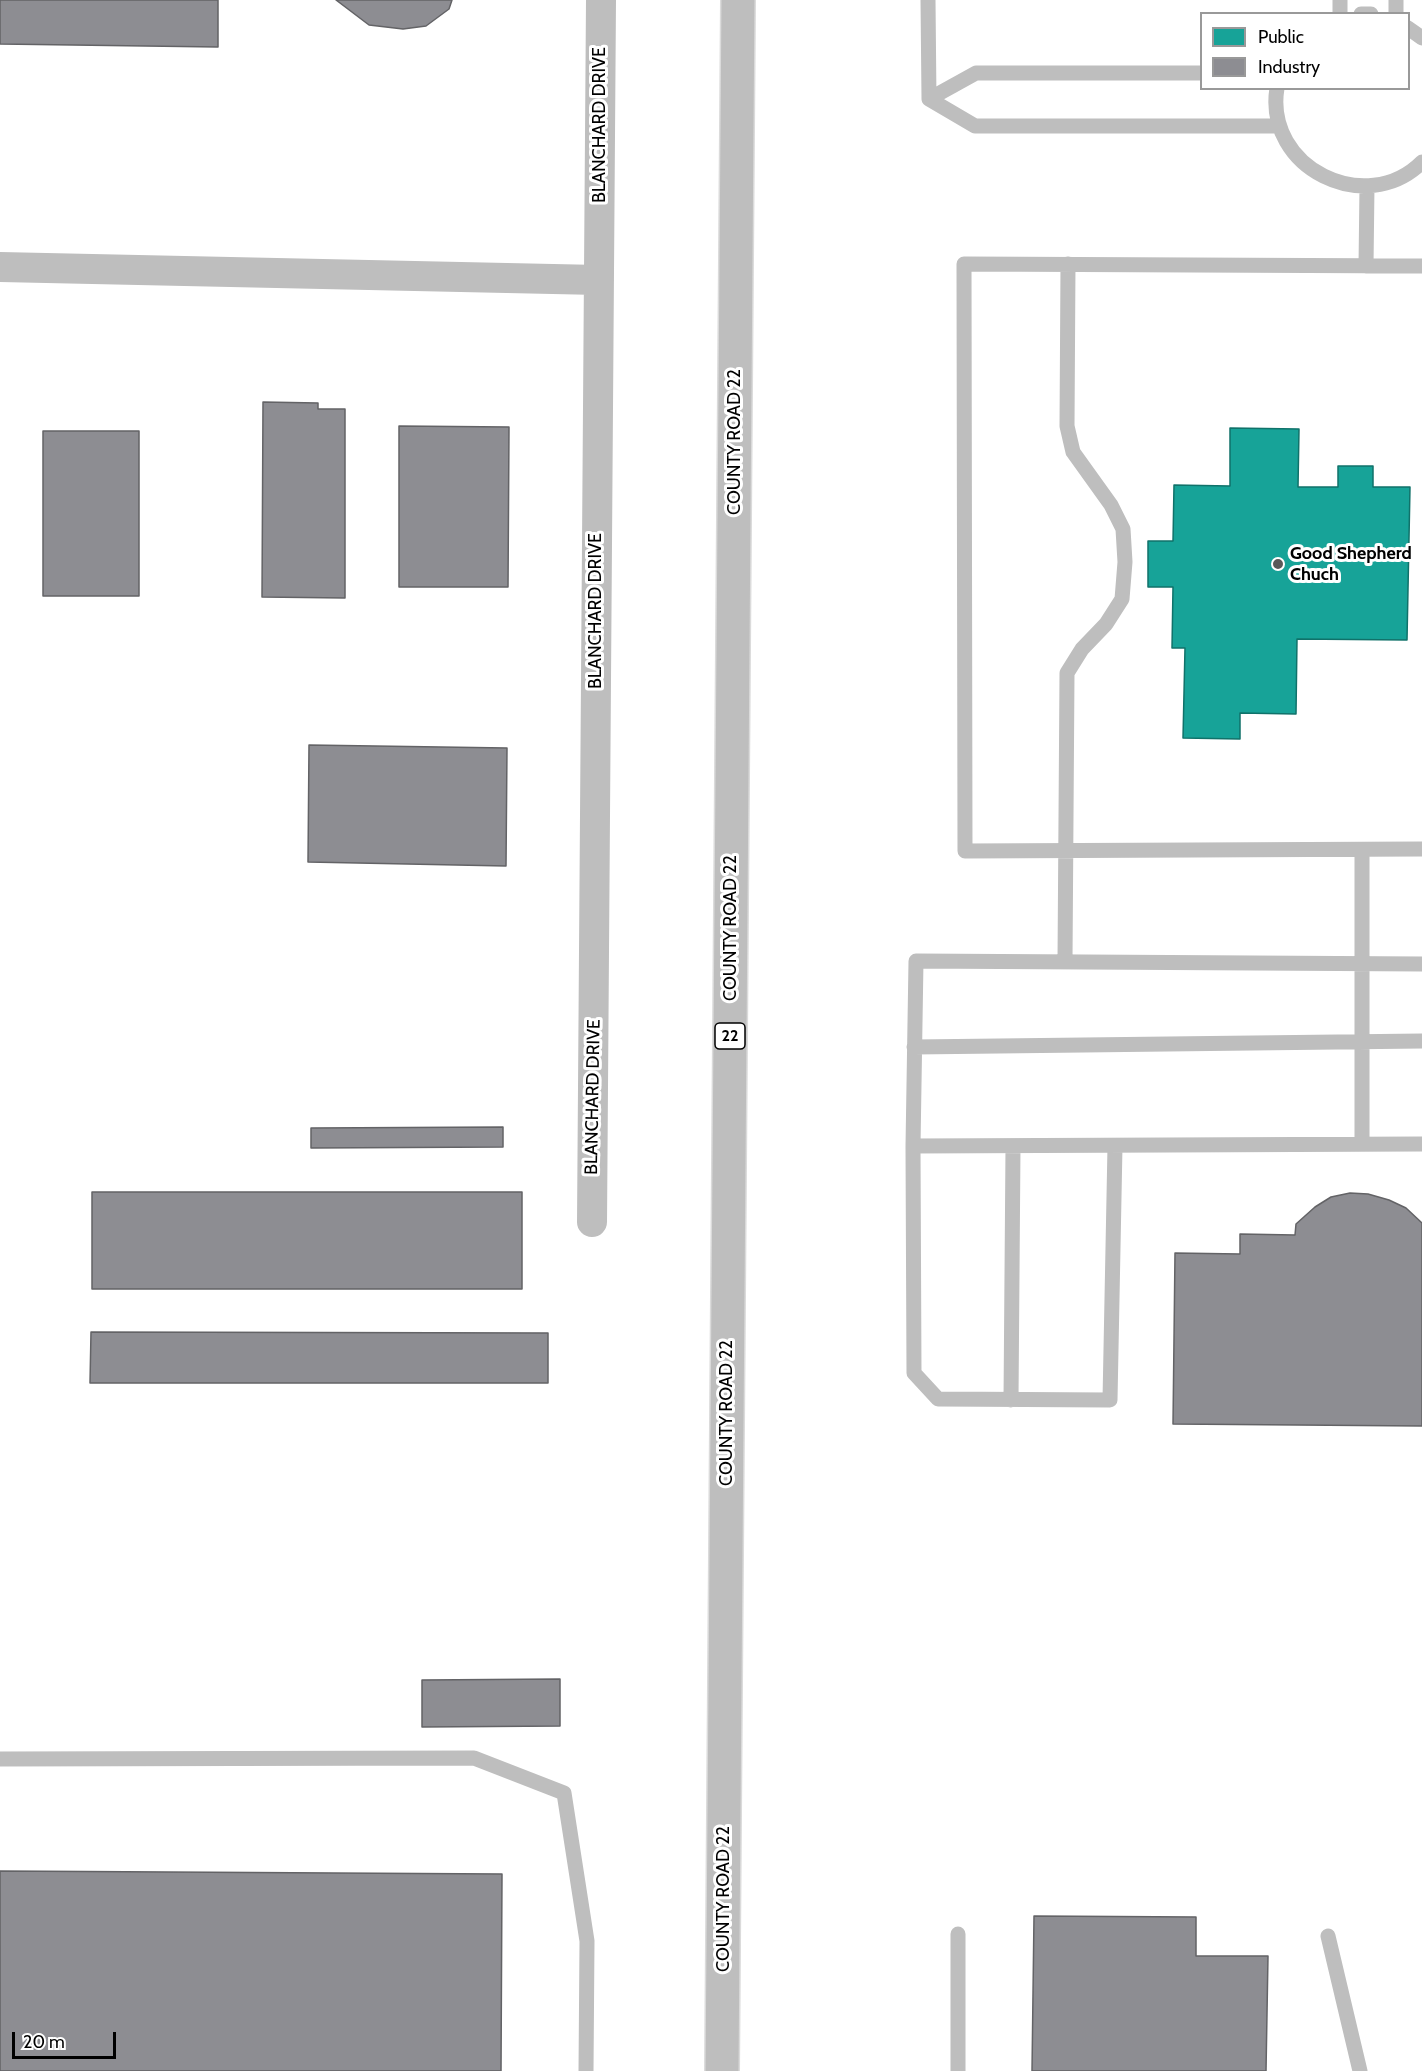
<!DOCTYPE html>
<html>
<head>
<meta charset="utf-8">
<style>
	body { margin:0 }
	#map { position:relative; width:1422px; height:2071px; overflow:hidden; background:#fff; font-family:Cabin,sans-serif }
	canvas { display:block }
	.legend { position:absolute; left:1200px; top:12px; width:210px; height:78px; box-sizing:border-box; background:#fff; border:2px solid #999; margin:0; padding:8px 10px; list-style:none; font-size:18px; color:#000 }
	.legend li { display:flex; align-items:center; gap:12px; height:30px }
	.legend b { width:30px; border:2px solid #999 }
	.scale { position:absolute; left:12px; top:2032px; width:104px; height:27px; box-sizing:border-box; border:3px solid #000; border-top:0; padding-left:8px; font-size:18px; line-height:21px; white-space:nowrap; color:#000; -webkit-text-stroke:4px #fff; paint-order:stroke }
</style>
</head>
<body>
<div id="map">
<canvas width="1422" height="2071"></canvas>
<ul class="legend">
<li><b style="height:16px;background:#17a398"></b>Public</li>
<li><b style="height:16px;background:#8d8d92"></b>Industry</li>
</ul>
<div class="scale">20 m</div>
</div>
<script>
const g = document.querySelector('canvas').getContext('2d');
g.lineJoin = 'round';
function fill(path, color) { g.fillStyle = color; g.fill(path, 'evenodd'); }
function stroke(path, color, width, dash) { g.strokeStyle = color; g.lineWidth = width; g.lineCap = dash ? 'butt' : 'round'; g.setLineDash(dash || []); g.stroke(path); }
function write(font, color, halo, rows, align = 'center') {
  g.font = font + ' Cabin,sans-serif'; g.lineWidth = 6; g.setLineDash([]); g.textBaseline = 'middle'; g.strokeStyle = halo; g.fillStyle = color; for (const [text, x, y, turn = 0] of rows) {
    g.save(); g.translate(x, y); g.rotate((+turn || 0) * Math.PI / 180); g.textAlign = isNaN(turn) ? turn : align; if (halo) g.strokeText(text, 0, 0); g.fillText(text, 0, 0); g.restore();
  }
}
const public = new Path2D(`
	M 1230,428 L 1299,429 L 1298,487 L 1338,487 L 1338,466 L 1373,466 L 1373,487 L 1410,487 L 1407,640 L 1297,639 L 1296,714 L 1240,713 L 1240,739 L 1183,738 L 1185,648 L 1172,648 L 1173,587 L 1148,587 L 1148,541 L 1173,541 L 1174,485 L 1230,486 Z`);
const industry = new Path2D(`
	M 0,0 L 218,0 L 218,47 L 0,44 Z
	M 336,0 L 452,0 L 449,9 L 426,26 L 403,29 L 369,25 Z
	M 263,402 L 318,403 L 318,409 L 345,409 L 345,598 L 262,597 Z
	M 399,426 L 509,427 L 508,587 L 399,587 Z
	M 43,431 L 139,431 L 139,596 L 43,596 Z
	M 309,745 L 507,748 L 506,866 L 308,862 Z
	M 503,1127 L 503,1147 L 311,1148 L 311,1128 Z
	M 92,1192 L 522,1192 L 522,1289 L 92,1289 Z
	M 1350,1193 L 1368,1194 L 1389,1200 L 1406,1208 L 1422,1223 L 1422,1426 L 1173,1424 L 1175,1253 L 1240,1254 L 1240,1234 L 1295,1235 L 1296,1224 L 1315,1207 L 1331,1197 Z
	M 91,1332 L 548,1333 L 548,1383 L 90,1383 Z
	M 560,1679 L 560,1726 L 422,1727 L 422,1680 Z
	M 0,1871 L 502,1874 L 501,2071 L 0,2071 Z
	M 1034,1916 L 1196,1917 L 1196,1956 L 1268,1956 L 1266,2071 L 1032,2071 Z`);
const service = new Path2D(`
	M 928,0 L 929,99
	M 1340,0 L 1340,14
	M 1361,14 L 1371,14
	M 1396,14 L 1396,0
	M 1408,28 L 1422,38
	M 1202,73 L 976,73 L 929,99 L 975,126 L 1279,126
	M 1277,88 C 1264,168 1366,218 1422,162
	M 1366,266 L 1367,186
	M 1422,266 L 964,264 L 965,851 L 1422,849
	M 1065,960 L 1067,673 L 1082,649 L 1106,624 L 1122,599 L 1125,562 L 1123,529 L 1111,505 L 1073,452 L 1067,426 L 1068,264
	M 914,1047 L 1422,1041
	M 1362,1144 L 1362,850
	M 913,1146 L 1422,1144
	M 1115,1146 L 1110,1400 L 938,1399 L 914,1373 L 913,1146 L 916,961 L 1422,964
	M 1011,1400 L 1013,1147
	M 0,1759 L 474,1758 L 564,1793 L 587,1941 L 586,2071
	M 1328,1936 L 1360,2071
	M 958,2071 L 958,1934`);
const minor = new Path2D(`
	M 0,267 L 599,280
	M 592,1222 L 601,0`);
const primary = new Path2D(`
	M 722,2071 L 738,0`);
const markers = [
	[1278,564,6,"#595959"]
];
const shields = [
	[730,1036,30]
];
const shieldNames = [
	["22",730,1036]
];
const streetNames = [
	["BLANCHARD DRIVE",600,125,-90],
	["COUNTY ROAD 22",735,442,-90],
	["BLANCHARD DRIVE",596,611,-90],
	["COUNTY ROAD 22",731,928,-90],
	["BLANCHARD DRIVE",593,1097,-89],
	["COUNTY ROAD 22",727,1413,-90],
	["COUNTY ROAD 22",724,1899,-90]
];
const poiNames = [
	["Good Shepherd",1290,554],
	["Chuch",1290,575]
];
fill(public, '#17a398');
stroke(public, '#10726a', 1.5);
fill(industry, '#8d8d92');
stroke(industry, '#636366', 1.5);
stroke(primary, '#dbdbdb', 36);
stroke(service, '#bebebe', 15);
stroke(minor, '#bebebe', 30);
stroke(primary, '#bebebe', 33);
for (const [x, y, r, color] of markers) { const dot = new Path2D(); dot.arc(x, y, r, 0, 2 * Math.PI); g.fillStyle = color; g.fill(dot); stroke(dot, '#fff', 2); }
for (const [x, y, w] of shields) { const box = new Path2D(); box.roundRect(x - w / 2, y - 13, w, 26, 4.5); g.fillStyle = '#fff'; g.fill(box); stroke(box, '#000', 1.5); }
write('bold 16px', '#000', null, shieldNames);
write('18px', '#000', '#fff', streetNames);
write('bold 18px', '#000', '#fff', poiNames, 'left');
</script>
</body>
</html>
